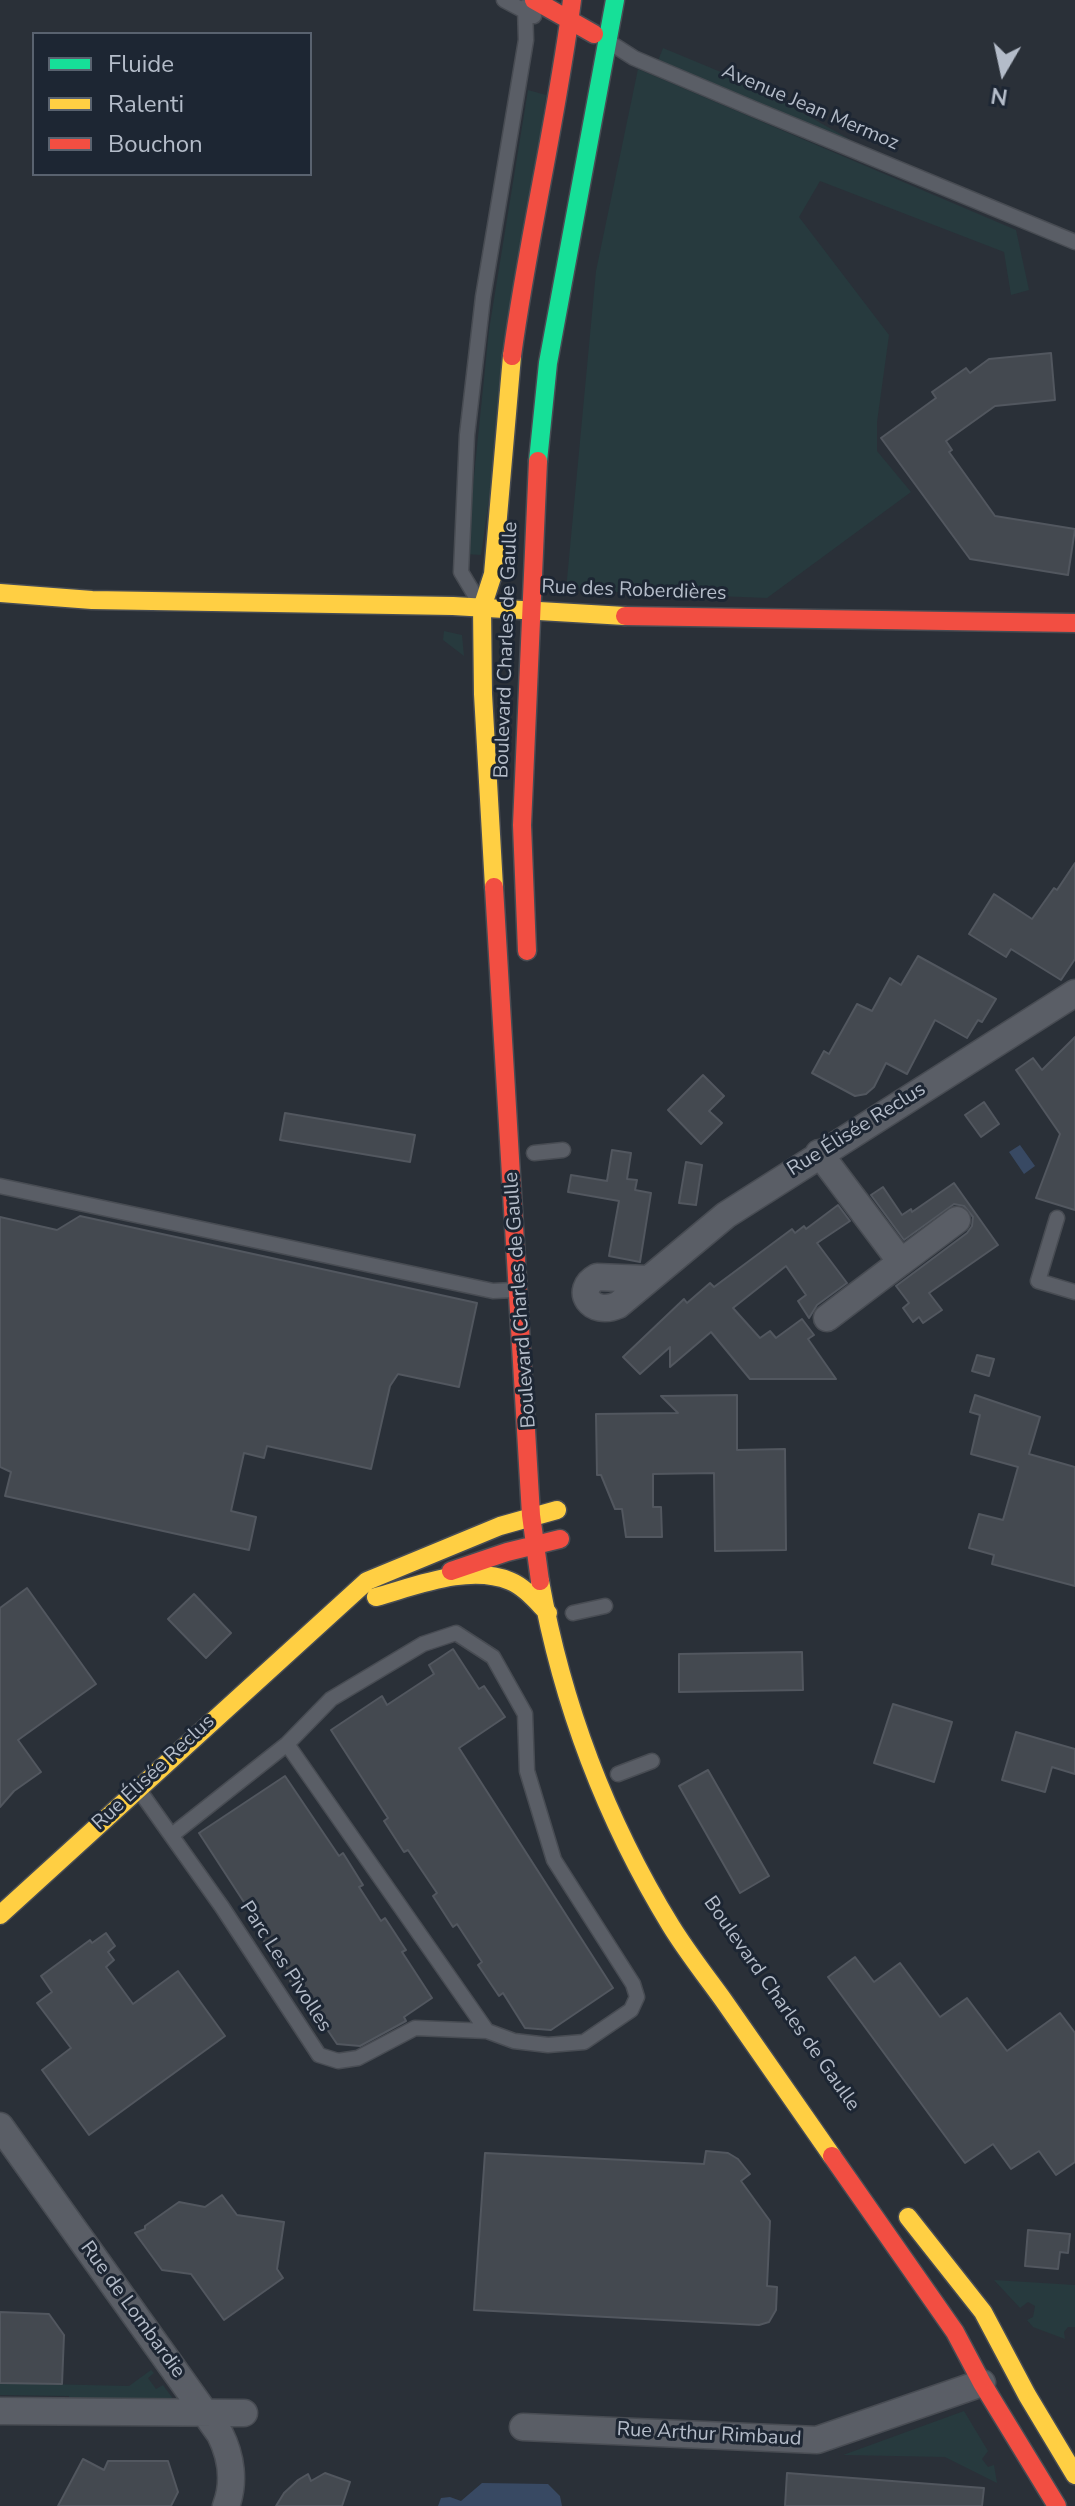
<!DOCTYPE html>
<html>
<head>
<meta charset="utf-8">
<style>
	body { margin:0 }
	#map { position:relative; width:1075px; height:2506px; overflow:hidden; background:#2a3038; font-family:"Nunito Sans",sans-serif }
	canvas { display:block }
	.legend { position:absolute; left:32px; top:32px; width:280px; height:144px; box-sizing:border-box; background:#1d2633; border:2px solid #59626f; margin:0; padding:10px 14px; list-style:none; font-size:24px; color:#b4bcc9 }
	.legend li { display:flex; align-items:center; gap:16px; height:40px }
	.legend b { width:40px; border:2px solid #59626f }
	.north { position:absolute; left:963px; top:32px; width:80px; height:80px; -webkit-text-stroke:6px #1d2633; paint-order:stroke; rotate:189deg; font-size:22px; font-weight:700; line-height:32px; text-align:center; color:#b4bcc9 }
	.north::after { content:''; display:block; margin:auto; width:28px; height:36px; background:#b4bcc9; clip-path:polygon(50% 0,100% 100%,50% 72%,0 100%) }
</style>
</head>
<body>
<div id="map">
<canvas width="1075" height="2506"></canvas>
<ul class="legend">
<li><b style="height:10px;background:#16e098"></b>Fluide</li>
<li><b style="height:10px;background:#ffcf43"></b>Ralenti</li>
<li><b style="height:10px;background:#f24e42"></b>Bouchon</li>
</ul>
<div class="north">N</div>
</div>
<script>
const g = document.querySelector('canvas').getContext('2d');
g.lineJoin = 'round';
function fill(path, color) { g.fillStyle = color; g.fill(path, 'evenodd'); }
function stroke(path, color, width, dash) { g.strokeStyle = color; g.lineWidth = width; g.lineCap = dash ? 'butt' : 'round'; g.setLineDash(dash || []); g.stroke(path); }
function write(font, color, halo, rows, align = 'center') {
  g.font = font + ' "Nunito Sans",sans-serif'; g.lineWidth = 6; g.setLineDash([]); g.textBaseline = 'middle'; g.strokeStyle = halo; g.fillStyle = color; for (const [text, x, y, turn = 0] of rows) {
    g.save(); g.translate(x, y); g.rotate((+turn || 0) * Math.PI / 180); g.textAlign = isNaN(turn) ? turn : align; if (halo) g.strokeText(text, 0, 0); g.fillText(text, 0, 0); g.restore();
  }
}
const green = new Path2D(`
	M 663,48 L 757,87 L 849,139 L 836,137 L 658,61 Z
	M 638,69 L 1016,230 L 1029,290 L 1011,295 L 1004,252 L 820,181 L 799,217 L 889,335 L 877,422 L 877,451 L 911,492 L 767,598 L 566,590 L 596,271 Z
	M 528,90 L 546,95 L 481,555 L 466,554 L 489,330 Z
	M 444,631 L 462,635 L 464,656 L 443,640 Z
	M 994,2280 L 1075,2285 L 1075,2327 L 1068,2327 L 1064,2332 L 1065,2339 L 1033,2327 L 1027,2320 L 1033,2317 L 1035,2306 L 1028,2302 L 1020,2308 Z
	M 151,2370 L 154,2373 L 148,2378 L 156,2389 L 163,2385 L 176,2403 L 69,2404 L 69,2396 L 0,2395 L 0,2383 L 129,2386 Z
	M 964,2411 L 988,2451 L 982,2459 L 988,2467 L 994,2465 L 997,2483 L 945,2457 L 843,2455 Z`);
const water = new Path2D(`
	M 1020,1145 L 1035,1166 L 1024,1174 L 1009,1152 Z
	M 482,2483 L 548,2484 L 560,2496 L 562,2506 L 438,2506 L 441,2498 L 450,2497 L 461,2501 Z`);
const building = new Path2D(`
	M 1051,353 L 1055,400 L 995,406 L 946,441 L 952,450 L 949,452 L 995,516 L 1075,529 L 1068,575 L 970,559 L 881,438 L 936,398 L 932,392 L 966,368 L 970,373 L 989,359 Z
	M 1075,863 L 1075,959 L 1061,980 L 1011,949 L 1006,957 L 969,934 L 994,894 L 1032,919 L 1054,888 L 1057,890 Z
	M 918,956 L 996,999 L 982,1022 L 978,1020 L 967,1038 L 935,1020 L 907,1074 L 886,1063 L 874,1087 L 866,1094 L 855,1096 L 812,1073 L 824,1051 L 829,1054 L 857,1004 L 872,1011 L 890,978 L 901,985 Z
	M 1075,1037 L 1075,1210 L 1036,1198 L 1060,1134 L 1016,1070 L 1033,1058 L 1042,1070 Z
	M 703,1075 L 724,1096 L 709,1111 L 722,1123 L 701,1144 L 668,1110 Z
	M 984,1102 L 999,1124 L 981,1137 L 965,1115 Z
	M 285,1113 L 415,1135 L 410,1162 L 280,1140 Z
	M 612,1150 L 631,1153 L 627,1179 L 637,1180 L 635,1190 L 651,1193 L 640,1262 L 609,1256 L 619,1201 L 568,1192 L 571,1175 L 607,1181 Z
	M 686,1162 L 702,1165 L 696,1205 L 679,1203 Z
	M 954,1183 L 998,1245 L 929,1293 L 942,1310 L 923,1323 L 919,1317 L 913,1322 L 903,1308 L 909,1303 L 896,1286 L 967,1233 L 972,1226 L 973,1217 L 964,1206 L 954,1204 L 904,1240 L 871,1195 L 883,1187 L 902,1215 L 911,1209 L 912,1212 Z
	M 838,1205 L 850,1221 L 817,1243 L 847,1283 L 817,1305 L 809,1318 L 798,1301 L 806,1295 L 786,1266 L 733,1308 L 760,1338 L 770,1331 L 776,1338 L 802,1319 L 814,1335 L 808,1339 L 836,1379 L 750,1379 L 711,1332 L 670,1367 L 670,1347 L 640,1374 L 623,1357 L 684,1299 L 687,1303 L 710,1283 L 714,1287 L 792,1229 L 795,1233 L 804,1226 L 806,1229 Z
	M 80,1216 L 477,1303 L 459,1387 L 398,1374 L 390,1386 L 371,1469 L 267,1446 L 264,1458 L 244,1453 L 231,1511 L 256,1517 L 249,1550 L 5,1496 L 11,1472 L 0,1467 L 0,1217 L 57,1230 Z
	M 977,1355 L 994,1359 L 989,1376 L 972,1371 Z
	M 737,1395 L 737,1450 L 785,1449 L 786,1550 L 715,1551 L 714,1473 L 653,1474 L 653,1507 L 661,1507 L 662,1537 L 626,1537 L 622,1509 L 615,1509 L 601,1475 L 597,1475 L 596,1414 L 678,1413 L 661,1396 Z
	M 975,1395 L 1040,1417 L 1029,1454 L 1075,1467 L 1075,1586 L 992,1564 L 994,1555 L 969,1548 L 979,1514 L 1003,1520 L 1018,1467 L 971,1454 L 980,1415 L 970,1412 Z
	M 27,1588 L 96,1684 L 18,1740 L 41,1772 L 14,1791 L 0,1807 L 0,1608 Z
	M 194,1594 L 231,1633 L 206,1658 L 168,1619 Z
	M 453,1649 L 479,1689 L 484,1686 L 505,1717 L 459,1748 L 613,1988 L 551,2030 L 525,2028 L 503,1993 L 499,1996 L 478,1965 L 482,1962 L 457,1924 L 453,1927 L 433,1896 L 437,1893 L 408,1850 L 404,1852 L 384,1821 L 388,1818 L 331,1730 L 382,1696 L 387,1705 L 434,1674 L 429,1665 Z
	M 802,1652 L 803,1690 L 679,1692 L 679,1654 Z
	M 893,1704 L 952,1722 L 934,1782 L 874,1763 Z
	M 1016,1732 L 1075,1749 L 1075,1774 L 1052,1767 L 1045,1792 L 1002,1780 Z
	M 708,1770 L 769,1876 L 740,1893 L 679,1786 Z
	M 285,1776 L 339,1856 L 343,1853 L 363,1885 L 359,1887 L 381,1921 L 385,1918 L 406,1950 L 402,1952 L 432,1998 L 404,2017 L 406,2021 L 360,2046 L 337,2044 L 314,2010 L 310,2013 L 290,1981 L 294,1979 L 271,1945 L 268,1947 L 247,1916 L 251,1913 L 199,1833 Z
	M 106,1933 L 115,1946 L 108,1952 L 114,1960 L 106,1967 L 133,2004 L 178,1971 L 225,2036 L 89,2135 L 42,2070 L 71,2048 L 37,2003 L 52,1992 L 41,1976 L 90,1940 L 92,1943 Z
	M 855,1957 L 874,1982 L 900,1963 L 940,2017 L 967,1998 L 1007,2051 L 1060,2013 L 1075,2033 L 1075,2162 L 1056,2175 L 1039,2151 L 1011,2169 L 993,2144 L 965,2163 L 828,1977 Z
	M 706,2151 L 728,2153 L 738,2159 L 750,2174 L 741,2181 L 770,2221 L 767,2286 L 777,2287 L 776,2310 L 769,2322 L 759,2325 L 474,2310 L 485,2153 L 704,2164 Z
	M 222,2195 L 237,2215 L 284,2222 L 277,2269 L 283,2278 L 224,2320 L 191,2274 L 162,2270 L 135,2233 L 145,2229 L 145,2226 L 179,2202 L 205,2207 Z
	M 1028,2230 L 1070,2234 L 1068,2253 L 1060,2252 L 1058,2269 L 1025,2266 Z
	M 0,2312 L 49,2314 L 64,2335 L 62,2384 L 0,2383 Z
	M 83,2459 L 104,2470 L 108,2461 L 168,2461 L 178,2492 L 171,2506 L 58,2506 Z
	M 325,2473 L 350,2482 L 342,2506 L 276,2506 L 284,2493 L 298,2480 L 308,2474 L 311,2481 Z
	M 787,2473 L 984,2488 L 982,2506 L 785,2506 Z`);
const lane = new Path2D(`
	M 504,0 L 534,16
	M 609,42 L 634,58 L 754,109 L 1075,242
	M 476,597 L 461,572 L 467,435 L 483,297 L 526,40 L 525,7
	M 534,1153 L 563,1150
	M 0,1186 L 493,1291 L 514,1290
	M 1057,1218 L 1038,1281 L 1075,1292
	M 573,1613 L 605,1606
	M 287,1744 L 487,2031
	M 618,1774 L 652,1761
	M 139,1790 L 222,1907 L 319,2055 L 338,2061 L 358,2058 L 415,2028 L 487,2031 L 514,2041 L 548,2045 L 584,2042 L 631,2010 L 637,1997 L 633,1984 L 554,1860 L 527,1771 L 525,1714 L 493,1657 L 456,1633 L 423,1644 L 331,1699 L 287,1744 L 172,1835`);
const street = new Path2D(`
	M 819,1153 L 901,1262 L 827,1318
	M 901,1262 L 957,1220
	M 647,1279 L 597,1277 C 573,1290 591,1317 618,1305 L 726,1215 L 1075,993
	M 0,2126 L 220,2434 C 231,2456 235,2482 226,2506
	M 0,2411 L 244,2413
	M 523,2427 L 817,2440 L 982,2383`);
const fast = new Path2D(`
	M 538,461 L 548,363 L 615,0`);
const slow = new Path2D(`
	M 0,593 L 92,600 L 453,606 L 625,616
	M 494,887 L 483,694 L 482,608 L 493,574 L 512,356
	M 540,1581 C 562,1703 606,1820 671,1926 C 687,1952 706,1976 724,2001 C 760,2053 796,2104 832,2156
	M 376,1597 C 416,1586 469,1564 510,1581 C 525,1587 537,1602 548,1613
	M 0,1915 L 367,1581 L 500,1526 L 557,1510
	M 908,2217 L 983,2312 L 1027,2395 L 1075,2475`);
const jam = new Path2D(`
	M 534,0 L 594,34
	M 512,356 C 528,237 557,119 572,0
	M 625,616 L 1075,623
	M 494,887 L 531,1515 L 540,1581
	M 527,951 L 522,825 L 538,461
	M 451,1571 L 507,1552 L 560,1539
	M 832,2156 L 955,2332 L 982,2383 L 1057,2506`);
const streetNames = [
	["Avenue Jean Mermoz",810,108,23],
	["Rue des Roberdières",634,591,2],
	["Boulevard Charles de Gaulle",507,650,-88],
	["Rue Élisée Reclus",857,1130,-32],
	["Boulevard Charles de Gaulle",521,1300,-94],
	["Rue Élisée Reclus",154,1773,-43],
	["Parc Les Pivolles",285,1967,57],
	["Boulevard Charles de Gaulle",781,2004,55],
	["Rue de Lombardie",132,2310,54],
	["Rue Arthur Rimbaud",709,2435,3]
];
fill(green, '#273a3e');
fill(water, '#384963');
fill(building, '#444950');
stroke(building, '#52575f', 2);
stroke(lane, '#484c53', 17);
stroke(street, '#484c53', 29);
stroke(fast, '#484c53', 21);
stroke(slow, '#484c53', 21);
stroke(jam, '#484c53', 21);
stroke(lane, '#5a5e66', 14);
stroke(street, '#5a5e66', 26);
stroke(fast, '#16e098', 18);
stroke(slow, '#ffcf43', 18);
stroke(jam, '#f24e42', 18);
write('20px', '#b4bcc9', '#1d2633', streetNames);
</script>
</body>
</html>
